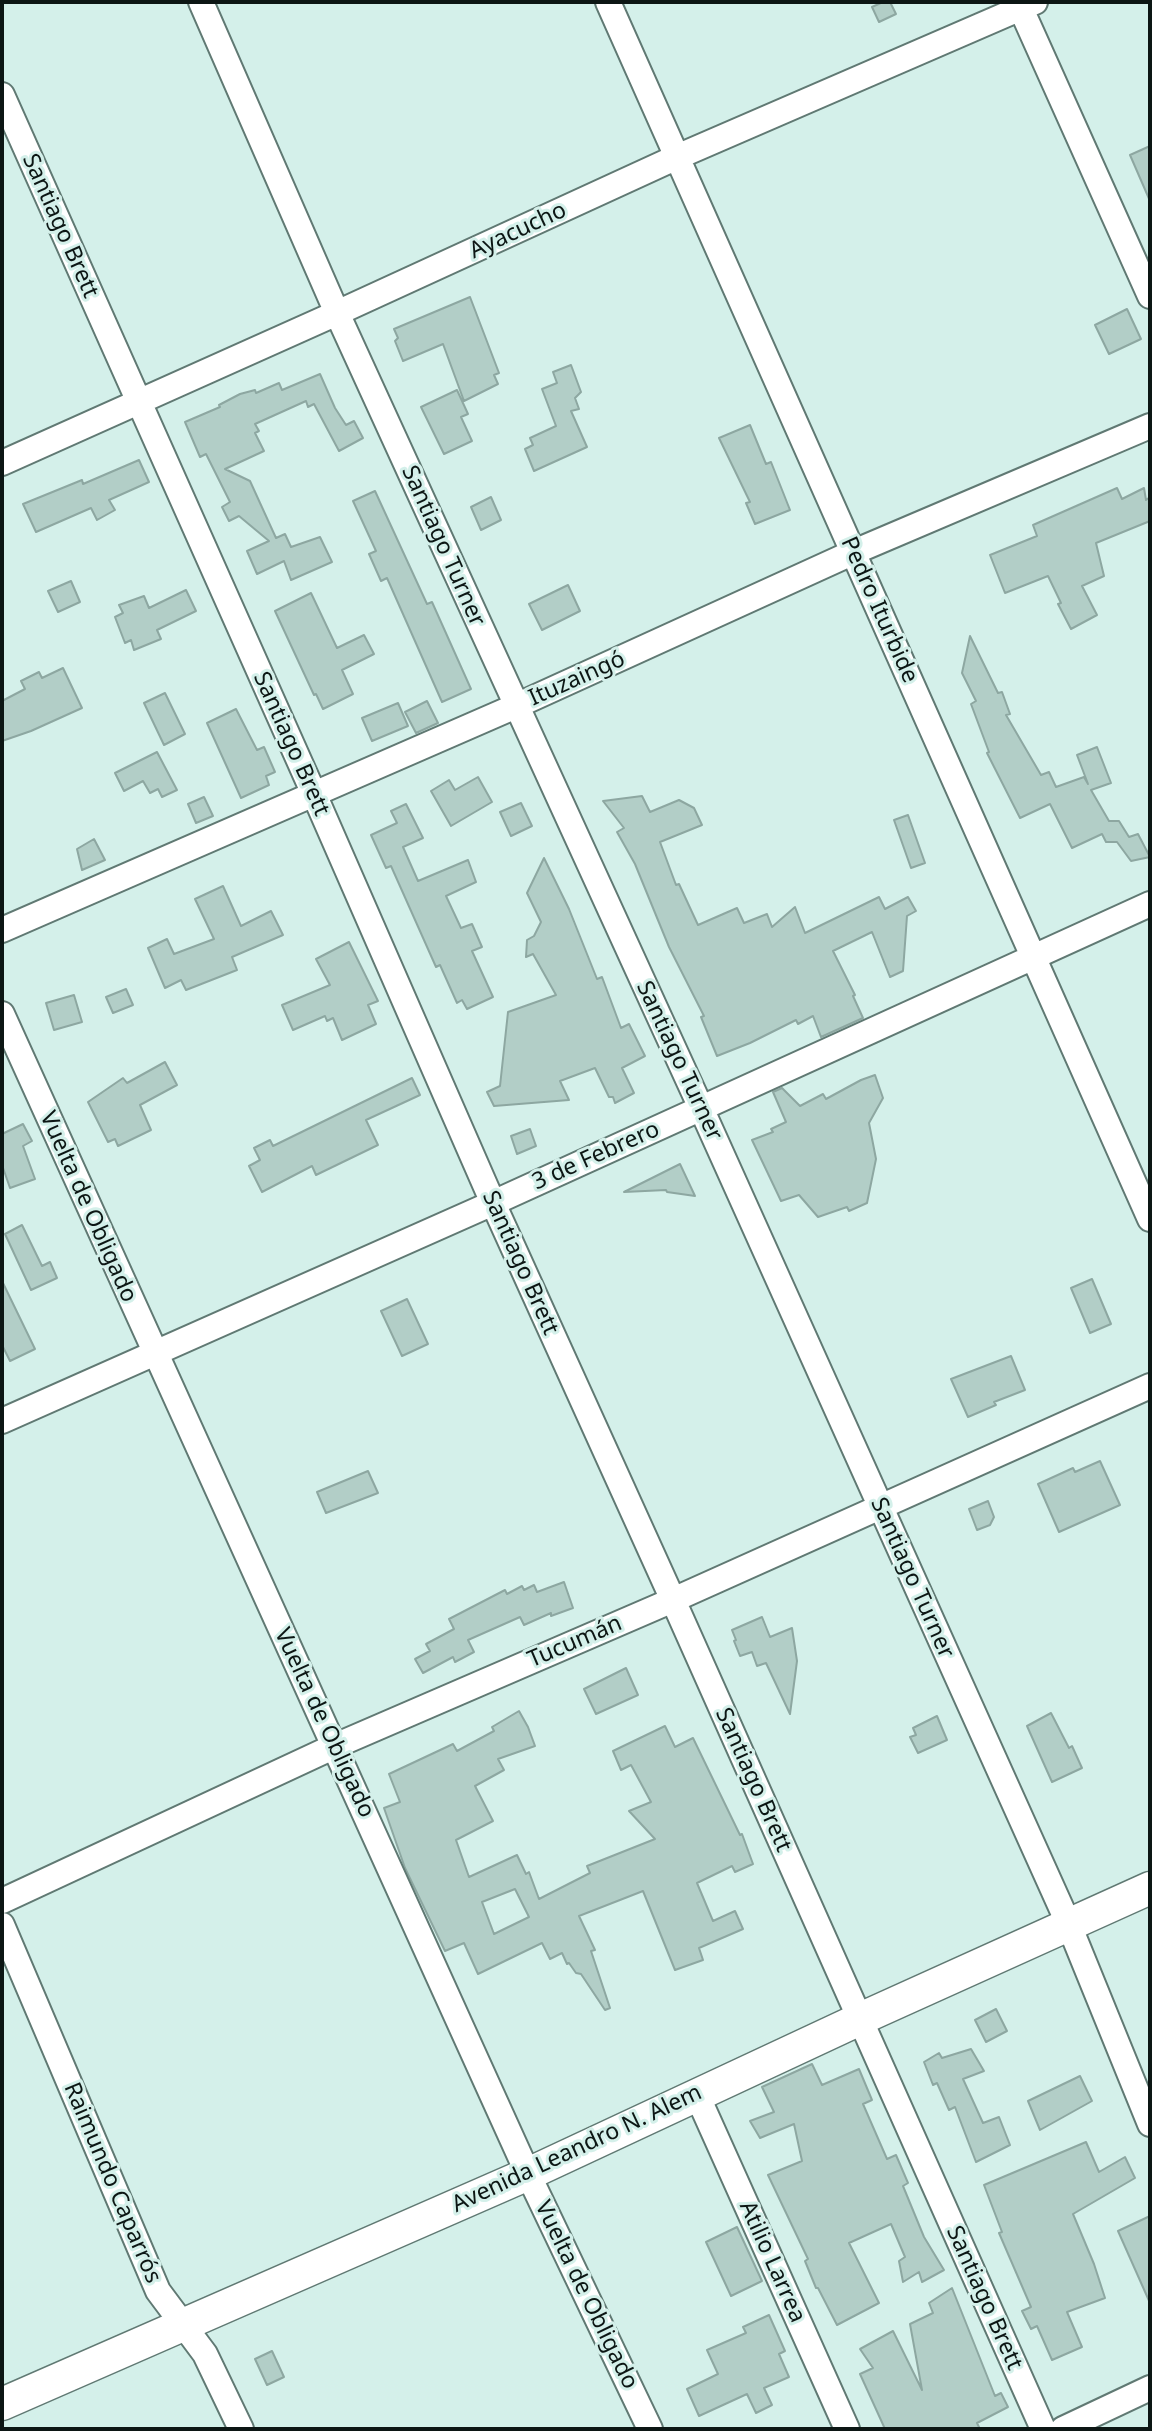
<!DOCTYPE html>
<html>
<head>
<meta charset="utf-8">
<style>
	body { margin:0 }
	#map { position:relative; width:1152px; height:2431px; overflow:hidden; background:#d4f0ea; font-family:"Noto Sans",sans-serif }
	canvas { display:block }
	.frame { position:absolute; inset:0; border:4px solid #0c1614; pointer-events:none }
</style>
</head>
<body>
<div id="map">
<canvas width="1152" height="2431"></canvas>
<div class="frame"></div>
</div>
<script>
const g = document.querySelector('canvas').getContext('2d');
g.lineJoin = 'round';
function fill(path, color) { g.fillStyle = color; g.fill(path, 'evenodd'); }
function stroke(path, color, width, dash) { g.strokeStyle = color; g.lineWidth = width; g.lineCap = dash ? 'butt' : 'round'; g.setLineDash(dash || []); g.stroke(path); }
function write(font, color, halo, rows, align = 'center') {
  g.font = font + ' "Noto Sans",sans-serif'; g.lineWidth = 6; g.setLineDash([]); g.textBaseline = 'middle'; g.strokeStyle = halo; g.fillStyle = color; for (const [text, x, y, turn = 0] of rows) {
    g.save(); g.translate(x, y); g.rotate((+turn || 0) * Math.PI / 180); g.textAlign = isNaN(turn) ? turn : align; if (halo) g.strokeText(text, 0, 0); g.fillText(text, 0, 0); g.restore();
  }
}
const building = new Path2D(`
	M 883,2 L 890,2 L 896,14 L 879,22 L 872,7 Z
	M 1150,146 L 1150,201 L 1130,155 Z
	M 470,297 L 499,373 L 494,375 L 498,384 L 464,401 L 443,344 L 403,361 L 395,341 L 398,338 L 394,329 Z
	M 1127,309 L 1141,339 L 1109,354 L 1095,325 Z
	M 571,365 L 581,392 L 575,398 L 579,409 L 571,411 L 587,447 L 534,471 L 525,449 L 533,445 L 530,438 L 556,426 L 542,389 L 557,383 L 553,372 Z
	M 320,374 L 335,408 L 346,425 L 354,421 L 363,438 L 339,451 L 314,404 L 308,407 L 306,401 L 255,424 L 259,431 L 255,433 L 264,451 L 225,469 L 250,481 L 276,538 L 285,534 L 291,547 L 320,537 L 332,562 L 291,580 L 284,561 L 257,574 L 247,551 L 269,541 L 239,516 L 229,521 L 222,507 L 230,502 L 206,454 L 200,457 L 185,422 L 220,407 L 219,405 L 240,394 L 255,390 L 256,393 L 279,383 L 282,390 Z
	M 457,390 L 468,414 L 461,417 L 472,441 L 444,454 L 421,407 Z
	M 750,425 L 766,464 L 771,462 L 790,510 L 755,524 L 746,503 L 750,502 L 719,438 Z
	M 139,460 L 149,482 L 109,500 L 115,510 L 97,520 L 91,508 L 36,532 L 23,504 L 82,480 L 83,484 Z
	M 1117,488 L 1122,499 L 1144,488 L 1146,500 L 1150,497 L 1150,521 L 1096,543 L 1104,576 L 1082,586 L 1097,615 L 1071,629 L 1058,604 L 1061,603 L 1048,576 L 1005,593 L 990,555 L 1037,536 L 1033,525 Z
	M 375,491 L 427,604 L 432,602 L 471,689 L 442,702 L 387,578 L 381,581 L 369,554 L 376,551 L 353,501 Z
	M 491,497 L 501,520 L 481,530 L 471,507 Z
	M 71,581 L 80,602 L 58,612 L 48,591 Z
	M 568,585 L 580,611 L 542,630 L 529,604 Z
	M 186,590 L 196,611 L 157,630 L 161,639 L 134,650 L 131,640 L 125,643 L 115,617 L 123,613 L 119,605 L 144,596 L 149,608 Z
	M 311,593 L 337,648 L 364,635 L 374,654 L 342,670 L 353,694 L 323,709 L 316,694 L 314,695 L 275,611 Z
	M 970,636 L 998,693 L 1002,692 L 1010,714 L 1006,715 L 1041,775 L 1049,772 L 1056,787 L 1084,777 L 1088,784 L 1077,755 L 1097,747 L 1111,783 L 1091,790 L 1109,821 L 1119,821 L 1129,837 L 1138,834 L 1150,857 L 1131,861 L 1117,842 L 1106,842 L 1102,834 L 1072,848 L 1050,804 L 1020,818 L 987,753 L 989,752 L 971,704 L 976,701 L 962,673 Z
	M 63,668 L 82,708 L 31,731 L 2,741 L 2,701 L 25,689 L 21,681 L 39,672 L 42,678 Z
	M 165,693 L 185,734 L 164,745 L 144,703 Z
	M 427,701 L 438,723 L 416,733 L 405,712 Z
	M 398,703 L 408,726 L 372,741 L 362,718 Z
	M 236,709 L 257,750 L 264,747 L 275,772 L 266,776 L 269,785 L 241,798 L 207,723 Z
	M 157,752 L 177,790 L 162,797 L 158,789 L 150,793 L 143,781 L 124,791 L 115,773 Z
	M 478,777 L 492,802 L 451,826 L 431,791 L 449,780 L 455,790 Z
	M 642,796 L 650,812 L 679,800 L 694,808 L 702,825 L 660,842 L 676,885 L 679,884 L 698,925 L 737,908 L 744,923 L 767,914 L 772,927 L 795,907 L 805,933 L 879,897 L 885,909 L 908,897 L 916,911 L 907,916 L 903,971 L 890,977 L 872,932 L 833,951 L 855,995 L 853,996 L 863,1018 L 821,1037 L 813,1016 L 798,1024 L 796,1020 L 750,1043 L 717,1056 L 701,1017 L 704,1016 L 669,947 L 635,864 L 617,832 L 624,828 L 603,801 Z
	M 204,797 L 213,816 L 196,823 L 188,804 Z
	M 521,803 L 532,826 L 511,836 L 500,812 Z
	M 406,804 L 423,838 L 403,847 L 418,881 L 468,860 L 476,882 L 446,896 L 461,928 L 472,924 L 482,947 L 472,951 L 493,997 L 467,1009 L 462,1000 L 457,1003 L 440,965 L 436,967 L 391,866 L 386,868 L 371,835 L 397,823 L 391,811 Z
	M 908,815 L 925,863 L 911,868 L 894,820 Z
	M 94,839 L 105,860 L 82,870 L 77,849 Z
	M 544,858 L 569,909 L 597,979 L 602,977 L 621,1028 L 629,1024 L 645,1056 L 622,1068 L 634,1093 L 615,1103 L 613,1097 L 609,1097 L 595,1068 L 560,1081 L 569,1100 L 494,1106 L 487,1092 L 500,1086 L 508,1012 L 556,995 L 533,954 L 526,957 L 527,940 L 534,936 L 541,922 L 527,893 Z
	M 223,886 L 241,926 L 271,911 L 283,935 L 232,957 L 237,970 L 186,990 L 181,980 L 165,988 L 148,948 L 167,939 L 174,954 L 214,939 L 195,899 Z
	M 349,942 L 378,1001 L 368,1005 L 376,1024 L 342,1040 L 333,1018 L 327,1021 L 325,1016 L 293,1030 L 282,1005 L 330,985 L 316,959 Z
	M 126,989 L 133,1005 L 113,1013 L 106,997 Z
	M 74,995 L 82,1022 L 54,1030 L 46,1003 Z
	M 165,1062 L 177,1085 L 140,1105 L 151,1130 L 118,1146 L 115,1139 L 108,1142 L 88,1102 L 123,1078 L 127,1083 Z
	M 875,1075 L 883,1098 L 869,1123 L 876,1159 L 867,1203 L 849,1211 L 847,1207 L 818,1217 L 799,1195 L 781,1201 L 752,1140 L 773,1132 L 771,1129 L 786,1122 L 773,1092 L 782,1088 L 800,1106 L 823,1094 L 826,1099 L 861,1080 Z
	M 412,1078 L 420,1095 L 366,1120 L 378,1145 L 316,1175 L 312,1166 L 262,1192 L 249,1166 L 260,1160 L 254,1148 L 270,1140 L 273,1146 Z
	M 23,1124 L 32,1141 L 23,1146 L 35,1179 L 10,1188 L 2,1165 L 2,1134 Z
	M 530,1129 L 536,1146 L 517,1154 L 511,1136 Z
	M 680,1164 L 695,1196 L 667,1192 L 666,1190 L 624,1192 Z
	M 22,1225 L 42,1266 L 50,1262 L 57,1278 L 31,1290 L 5,1234 Z
	M 1092,1279 L 1111,1324 L 1090,1333 L 1071,1288 Z
	M 2,1281 L 35,1349 L 10,1361 L 2,1345 Z
	M 407,1299 L 428,1344 L 402,1356 L 381,1311 Z
	M 1011,1356 L 1025,1390 L 994,1402 L 996,1405 L 968,1417 L 951,1379 Z
	M 1100,1461 L 1120,1505 L 1059,1532 L 1038,1484 L 1073,1468 L 1075,1472 Z
	M 368,1471 L 378,1493 L 326,1513 L 317,1492 Z
	M 988,1501 L 994,1517 L 990,1525 L 977,1530 L 969,1509 Z
	M 564,1582 L 573,1608 L 551,1616 L 551,1613 L 524,1625 L 520,1617 L 468,1640 L 474,1652 L 455,1662 L 453,1657 L 423,1673 L 415,1659 L 430,1651 L 426,1644 L 454,1629 L 449,1619 L 505,1590 L 507,1594 L 522,1586 L 524,1590 L 534,1585 L 537,1592 Z
	M 762,1617 L 770,1637 L 792,1628 L 797,1661 L 790,1714 L 766,1663 L 757,1666 L 752,1652 L 740,1656 L 734,1641 L 736,1640 L 732,1630 Z
	M 626,1668 L 638,1695 L 596,1714 L 584,1689 Z
	M 519,1711 L 528,1727 L 535,1746 L 498,1759 L 504,1770 L 475,1786 L 493,1821 L 456,1840 L 469,1877 L 517,1855 L 526,1874 L 529,1872 L 539,1899 L 590,1873 L 587,1866 L 655,1839 L 629,1811 L 651,1802 L 631,1765 L 621,1770 L 613,1751 L 665,1726 L 675,1747 L 693,1738 L 740,1835 L 742,1834 L 753,1864 L 735,1872 L 732,1866 L 697,1883 L 713,1921 L 735,1911 L 743,1929 L 699,1948 L 703,1960 L 675,1970 L 643,1891 L 579,1916 L 595,1950 L 591,1951 L 610,2008 L 605,2010 L 581,1974 L 576,1973 L 569,1963 L 567,1964 L 562,1953 L 550,1959 L 542,1943 L 478,1974 L 464,1943 L 445,1951 L 405,1868 L 384,1808 L 400,1802 L 389,1774 L 453,1744 L 457,1751 L 494,1731 L 492,1727 ZM 515,1889 L 529,1917 L 494,1934 L 482,1902 Z
	M 1051,1713 L 1069,1748 L 1072,1746 L 1082,1768 L 1052,1782 L 1027,1726 Z
	M 937,1716 L 947,1740 L 918,1753 L 910,1737 L 916,1735 L 913,1728 Z
	M 996,2009 L 1007,2031 L 986,2042 L 975,2020 Z
	M 971,2049 L 984,2071 L 963,2079 L 983,2123 L 999,2117 L 1010,2145 L 976,2162 L 955,2107 L 949,2110 L 937,2083 L 933,2085 L 924,2062 L 939,2053 L 942,2058 Z
	M 812,2064 L 822,2085 L 859,2069 L 872,2100 L 863,2104 L 887,2159 L 896,2155 L 908,2183 L 903,2186 L 924,2237 L 944,2270 L 922,2282 L 919,2272 L 903,2282 L 899,2261 L 905,2257 L 891,2224 L 849,2243 L 879,2303 L 837,2325 L 818,2288 L 816,2288 L 805,2261 L 808,2259 L 768,2175 L 802,2161 L 794,2124 L 760,2138 L 750,2121 L 774,2112 L 762,2087 Z
	M 1080,2076 L 1092,2101 L 1040,2130 L 1028,2101 Z
	M 1086,2142 L 1099,2172 L 1125,2157 L 1135,2178 L 1073,2214 L 1094,2264 L 1105,2298 L 1067,2312 L 1082,2347 L 1052,2360 L 1037,2326 L 1031,2329 L 1022,2311 L 1031,2307 L 999,2233 L 1002,2232 L 984,2185 Z
	M 1150,2216 L 1150,2303 L 1118,2231 Z
	M 737,2227 L 762,2281 L 731,2296 L 706,2242 Z
	M 952,2288 L 995,2396 L 1001,2393 L 1008,2407 L 977,2423 L 980,2429 L 885,2429 L 860,2374 L 873,2368 L 860,2349 L 893,2331 L 922,2390 L 910,2324 L 933,2313 L 929,2303 Z
	M 769,2315 L 785,2351 L 779,2354 L 789,2377 L 764,2388 L 772,2405 L 756,2413 L 747,2394 L 699,2416 L 687,2389 L 718,2374 L 707,2350 L 746,2333 L 743,2327 Z
	M 272,2351 L 284,2377 L 267,2385 L 255,2359 Z`);
const minor = new Path2D(`
	M 201,2 L 337,313 L 701,1108 L 1069,1925 L 1150,2124
	M 608,2 L 1150,1219
	M 1018,2 L 1150,296
	M 2,95 L 314,794 L 493,1203 L 673,1600 L 1043,2429
	M 2,463 L 337,313 L 677,157 L 1035,2
	M 2,930 L 516,706 L 854,552 L 1150,426
	M 2,1014 L 528,2174 L 650,2429
	M 2,1421 L 493,1203 L 1150,904
	M 2,1901 L 335,1746 L 673,1600 L 1150,1386
	M 2,1925 L 158,2291 L 205,2354 L 241,2429
	M 697,2095 L 847,2429
	M 1063,2429 L 1150,2388`);
const major = new Path2D(`
	M 2,2404 L 528,2174 L 860,2019 L 1150,1888`);
const streetNames = [
	["Santiago Brett",60,226,66],
	["Ayacucho",518,231,-25],
	["Santiago Turner",443,546,66],
	["Pedro Iturbide",879,610,66],
	["Ituzaingó",577,679,-24],
	["Santiago Brett",291,744,66],
	["Santiago Turner",679,1061,65],
	["3 de Febrero",596,1156,-24],
	["Vuelta de Obligado",88,1207,66],
	["Santiago Brett",520,1263,66],
	["Santiago Turner",912,1578,66],
	["Tucumán",575,1642,-23],
	["Vuelta de Obligado",324,1723,65],
	["Santiago Brett",753,1780,66],
	["Avenida Leandro N. Alem",577,2149,-25],
	["Raimundo Caparrós",112,2183,67],
	["Atilio Larrea",772,2262,66],
	["Vuelta de Obligado",586,2295,64],
	["Santiago Brett",984,2298,66]
];
fill(building, '#b2cec7');
stroke(building, '#8da7a1', 2);
stroke(minor, '#607973', 28);
stroke(major, '#607973', 35);
stroke(minor, '#fff', 24);
stroke(major, '#fff', 32);
write('23px', '#0c1614', '#d4f0ea', streetNames);
</script>
</body>
</html>
